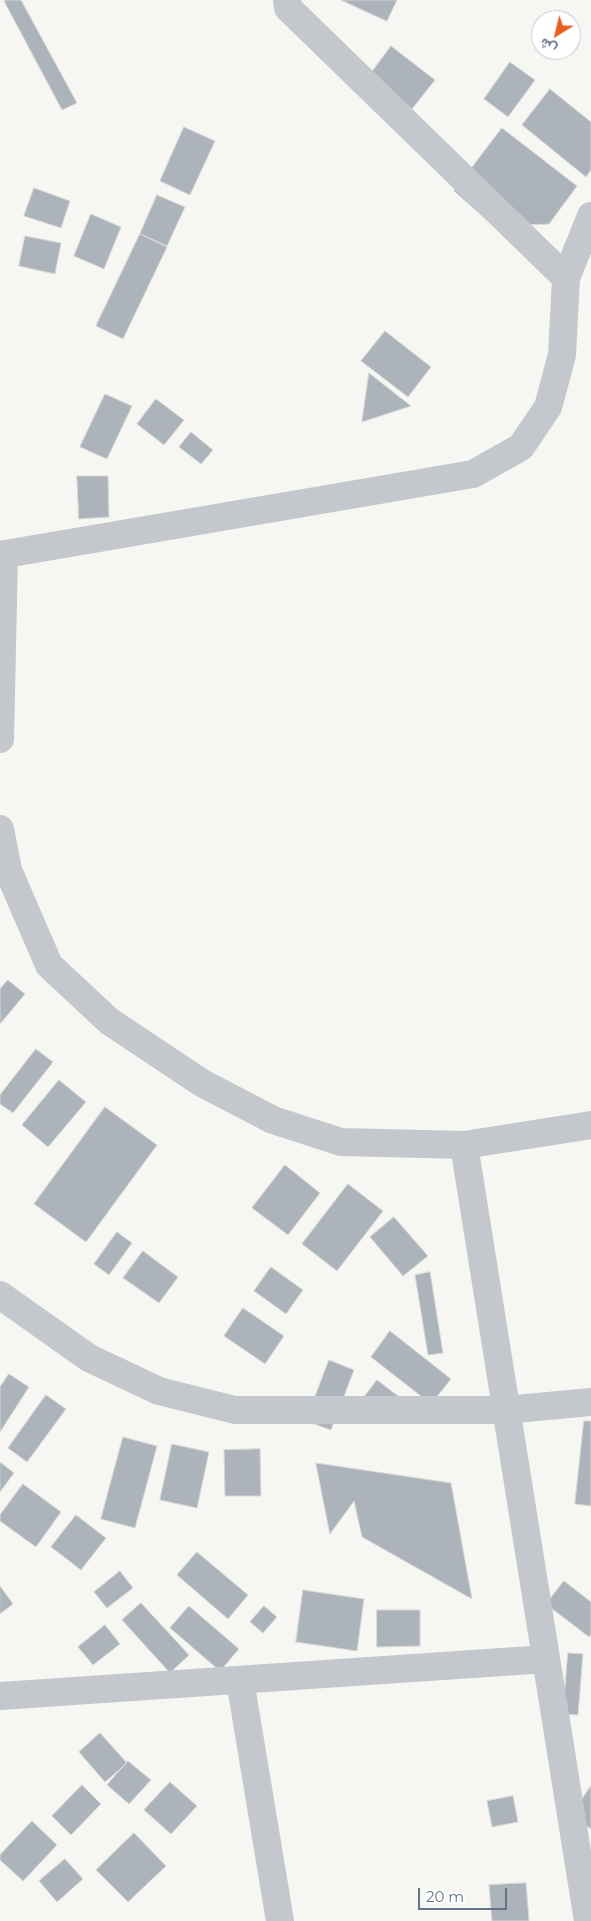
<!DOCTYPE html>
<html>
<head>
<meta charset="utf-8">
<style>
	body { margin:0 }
	#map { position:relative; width:591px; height:1921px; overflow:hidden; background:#f6f7f3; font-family:Montserrat,Vazirmatn,sans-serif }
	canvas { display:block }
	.north { position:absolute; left:531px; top:10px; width:50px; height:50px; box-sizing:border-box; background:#fff; border:1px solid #c1c7cf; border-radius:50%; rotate:216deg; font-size:14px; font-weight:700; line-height:20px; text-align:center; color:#647486 }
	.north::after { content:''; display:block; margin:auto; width:18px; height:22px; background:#eb5d1f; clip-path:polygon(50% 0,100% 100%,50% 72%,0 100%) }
	.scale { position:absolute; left:418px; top:1888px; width:89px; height:22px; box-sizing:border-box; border:2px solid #647486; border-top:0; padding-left:6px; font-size:15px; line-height:18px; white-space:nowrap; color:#647486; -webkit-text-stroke:4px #fff; paint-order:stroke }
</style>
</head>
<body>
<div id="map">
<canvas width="591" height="1921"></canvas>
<div class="north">ش</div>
<div class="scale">20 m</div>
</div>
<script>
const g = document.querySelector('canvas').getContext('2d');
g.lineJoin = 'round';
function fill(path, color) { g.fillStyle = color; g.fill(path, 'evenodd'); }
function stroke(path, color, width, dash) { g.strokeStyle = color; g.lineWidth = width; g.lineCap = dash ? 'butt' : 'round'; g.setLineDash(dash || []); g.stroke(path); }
const building = new Path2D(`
	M 6,0 L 21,0 L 77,103 L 62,110 L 4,1 Z
	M 341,0 L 397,0 L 387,21 Z
	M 391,46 L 435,80 L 412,109 L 369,76 Z
	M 510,62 L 535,80 L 508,117 L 484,99 Z
	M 550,89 L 591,122 L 591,170 L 586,177 L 522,125 Z
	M 184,127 L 215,141 L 190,195 L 160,181 Z
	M 502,128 L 577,186 L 549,224 L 494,226 L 454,191 Z
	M 34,188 L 70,201 L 61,228 L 24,216 Z
	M 157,195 L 185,207 L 167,246 L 140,234 Z
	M 91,214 L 121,227 L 104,269 L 74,256 Z
	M 140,234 L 167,247 L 123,339 L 96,326 Z
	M 25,236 L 61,243 L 55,274 L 19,266 Z
	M 385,331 L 431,367 L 408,397 L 361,361 Z
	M 369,373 L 411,406 L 362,422 Z
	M 105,394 L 132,406 L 107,459 L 80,447 Z
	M 156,399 L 184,420 L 164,445 L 137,424 Z
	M 191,432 L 213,450 L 201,464 L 179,447 Z
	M 77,476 L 108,476 L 109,517 L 79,519 Z
	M 8,980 L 25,994 L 0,1024 L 0,989 Z
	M 36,1049 L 53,1062 L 13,1113 L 0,1104 L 0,1095 Z
	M 59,1080 L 86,1102 L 48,1147 L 22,1125 Z
	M 105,1107 L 157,1145 L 86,1242 L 34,1204 Z
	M 285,1165 L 320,1193 L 288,1235 L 252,1208 Z
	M 348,1184 L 383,1211 L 337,1271 L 302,1244 Z
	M 394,1217 L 428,1256 L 403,1276 L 370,1237 Z
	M 117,1232 L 132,1243 L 109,1275 L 94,1264 Z
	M 143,1251 L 178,1277 L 159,1303 L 123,1278 Z
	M 271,1267 L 303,1290 L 286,1314 L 254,1291 Z
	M 430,1272 L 443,1353 L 428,1355 L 415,1275 Z
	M 243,1308 L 284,1336 L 265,1364 L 224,1336 Z
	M 390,1331 L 451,1379 L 431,1404 L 371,1357 Z
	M 329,1360 L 354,1370 L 331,1430 L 306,1421 Z
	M 9,1374 L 29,1387 L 0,1432 L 0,1387 Z
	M 377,1380 L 402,1399 L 358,1405 Z
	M 46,1395 L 66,1409 L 27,1462 L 8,1448 Z
	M 584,1421 L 591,1421 L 591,1506 L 575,1504 Z
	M 123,1437 L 157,1446 L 135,1528 L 101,1519 Z
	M 172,1444 L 209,1452 L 197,1508 L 160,1500 Z
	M 260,1449 L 261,1496 L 225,1496 L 224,1450 Z
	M 0,1462 L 14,1473 L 0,1492 Z
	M 316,1463 L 451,1483 L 472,1599 L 362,1537 L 354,1501 L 330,1534 Z
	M 23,1484 L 61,1512 L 36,1547 L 0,1521 L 0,1515 Z
	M 76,1515 L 106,1538 L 81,1570 L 51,1547 Z
	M 197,1552 L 248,1595 L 228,1619 L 177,1575 Z
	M 120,1571 L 133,1588 L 107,1608 L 94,1592 Z
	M 564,1581 L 591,1602 L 591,1634 L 589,1637 L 546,1604 Z
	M 0,1586 L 13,1604 L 0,1614 Z
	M 303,1590 L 364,1599 L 357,1651 L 296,1642 Z
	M 141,1603 L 189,1655 L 170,1673 L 122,1620 Z
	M 189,1606 L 239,1649 L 220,1671 L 170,1628 Z
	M 264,1606 L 277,1617 L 263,1633 L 250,1622 Z
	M 377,1610 L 420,1610 L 420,1646 L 377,1647 Z
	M 105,1625 L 120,1644 L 93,1665 L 78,1647 Z
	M 568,1653 L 583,1654 L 578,1715 L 563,1714 Z
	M 100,1733 L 127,1763 L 105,1782 L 79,1752 Z
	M 128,1761 L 151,1780 L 129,1804 L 107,1785 Z
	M 170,1782 L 197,1806 L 171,1834 L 144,1810 Z
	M 82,1785 L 101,1804 L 71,1835 L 52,1816 Z
	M 591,1786 L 591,1829 L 571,1815 Z
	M 513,1796 L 518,1822 L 492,1827 L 487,1801 Z
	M 32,1821 L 57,1845 L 23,1881 L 0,1860 L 0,1855 Z
	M 134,1833 L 166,1866 L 128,1902 L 96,1870 Z
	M 65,1859 L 83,1879 L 57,1902 L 39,1881 Z
	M 526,1883 L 529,1921 L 492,1921 L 489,1885 Z`);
const street = new Path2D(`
	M 287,0 L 288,8 L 566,278
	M 0,555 L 473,474 L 521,447 L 548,407 L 562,355 L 566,278 L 591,216
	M 0,739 L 4,554
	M 0,829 L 8,870 L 49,965 L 109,1021 L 202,1083 L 273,1120 L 341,1142 L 464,1145 L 591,1125
	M 464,1145 L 588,1921
	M 0,1295 L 89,1358 L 159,1391 L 235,1410 L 506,1410 L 591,1402
	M 240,1680 L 280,1921
	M 0,1696 L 546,1659`);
fill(building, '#acb3ba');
stroke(building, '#d8d8d6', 1);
stroke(street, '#c4c7cb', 28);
</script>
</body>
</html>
